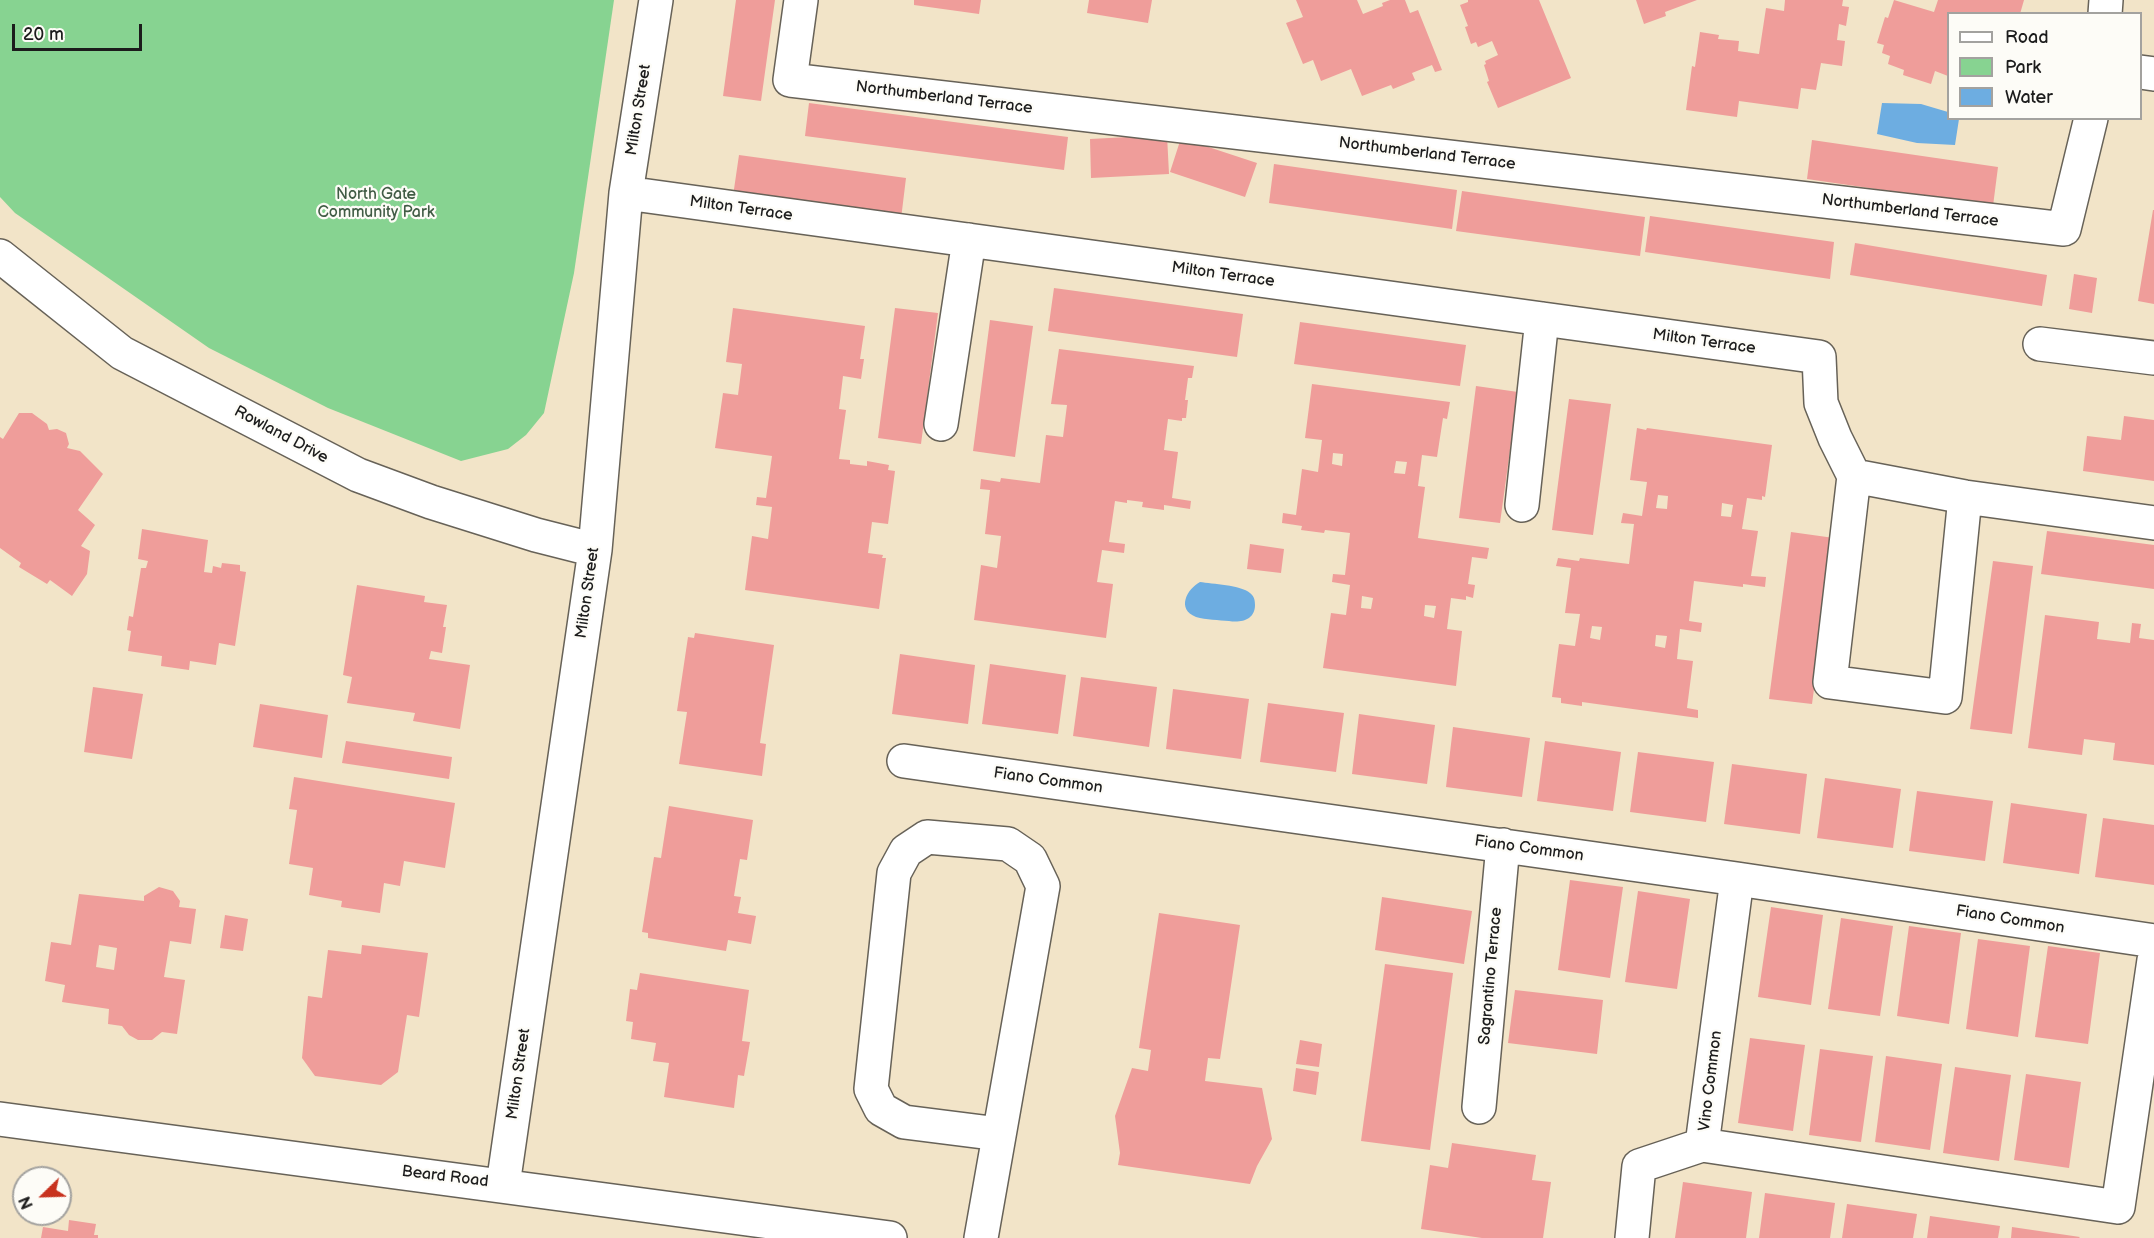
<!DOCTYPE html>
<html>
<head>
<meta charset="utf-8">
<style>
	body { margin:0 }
	#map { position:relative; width:2154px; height:1238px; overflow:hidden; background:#f2e4c8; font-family:"Balsamiq Sans",sans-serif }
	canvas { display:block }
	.legend { position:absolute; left:1947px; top:12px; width:195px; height:108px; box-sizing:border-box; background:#fdfcf7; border:2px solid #a3a29f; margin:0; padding:8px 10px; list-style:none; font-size:18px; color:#1c1c1c }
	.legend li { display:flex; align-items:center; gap:12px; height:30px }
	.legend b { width:30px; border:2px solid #a3a29f }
	.north { position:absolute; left:12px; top:1166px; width:60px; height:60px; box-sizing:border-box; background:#fdfcf7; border:2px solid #a3a29f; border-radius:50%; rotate:247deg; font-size:16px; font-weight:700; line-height:24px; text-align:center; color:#1c1c1c }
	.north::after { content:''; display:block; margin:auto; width:21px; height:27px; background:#c8321e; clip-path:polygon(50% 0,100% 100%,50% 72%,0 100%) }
	.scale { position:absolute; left:12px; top:24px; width:130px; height:27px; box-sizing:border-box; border:3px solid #1c1c1c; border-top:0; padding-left:8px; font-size:18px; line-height:21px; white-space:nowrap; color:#1c1c1c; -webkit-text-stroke:4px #fdfcf7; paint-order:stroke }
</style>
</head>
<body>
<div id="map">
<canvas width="2154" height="1238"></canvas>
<ul class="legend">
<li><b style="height:8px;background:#fff"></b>Road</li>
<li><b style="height:16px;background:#87d391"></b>Park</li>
<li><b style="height:16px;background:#6dade1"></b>Water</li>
</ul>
<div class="north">N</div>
<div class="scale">20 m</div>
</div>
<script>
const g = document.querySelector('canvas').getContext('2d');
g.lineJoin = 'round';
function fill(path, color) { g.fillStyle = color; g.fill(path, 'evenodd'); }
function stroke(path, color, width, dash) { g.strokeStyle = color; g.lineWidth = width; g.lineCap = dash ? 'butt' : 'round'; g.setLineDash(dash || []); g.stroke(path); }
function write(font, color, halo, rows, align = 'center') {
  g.font = font + ' "Balsamiq Sans",sans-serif'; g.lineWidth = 4.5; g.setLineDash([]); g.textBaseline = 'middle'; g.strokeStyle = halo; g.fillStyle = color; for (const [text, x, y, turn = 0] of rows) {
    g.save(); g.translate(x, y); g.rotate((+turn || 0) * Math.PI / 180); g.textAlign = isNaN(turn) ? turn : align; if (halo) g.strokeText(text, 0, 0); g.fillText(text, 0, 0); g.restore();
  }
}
const green = new Path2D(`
	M 0,0 L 614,0 L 574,273 L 544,413 L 526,435 L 508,449 L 461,461 L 328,408 L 209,348 L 15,213 L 0,197 Z`);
const water = new Path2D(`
	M 1882,103 L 1921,104 L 1948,112 L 1948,118 L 1959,119 L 1955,145 L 1917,143 L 1877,134 Z
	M 1200,582 C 1212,584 1241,585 1250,593 C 1254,596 1255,600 1255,605 C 1255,620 1241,623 1229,621 C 1219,620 1206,620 1196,617 C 1176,609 1187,589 1200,582 Z`);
const building = new Path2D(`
	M 736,0 L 775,0 L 761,101 L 723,96 Z
	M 914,0 L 981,0 L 979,14 L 914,5 Z
	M 1089,0 L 1152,0 L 1148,23 L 1087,13 Z
	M 1296,0 L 1357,0 L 1363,14 L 1383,6 L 1382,3 L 1390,0 L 1405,0 L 1410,13 L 1418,10 L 1442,70 L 1435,72 L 1432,65 L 1412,73 L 1415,80 L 1393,89 L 1391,85 L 1362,96 L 1351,69 L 1321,81 L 1313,60 L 1303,64 L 1286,23 L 1303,17 Z
	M 1468,0 L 1539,0 L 1571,78 L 1498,108 L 1487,82 L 1489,81 L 1484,65 L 1486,64 L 1485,61 L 1498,55 L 1492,41 L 1478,47 L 1476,42 L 1471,44 L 1465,27 L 1468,26 L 1460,5 L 1468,2 Z
	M 1636,0 L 1697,0 L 1665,12 L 1666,16 L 1644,24 Z
	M 1785,0 L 1843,0 L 1842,6 L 1849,7 L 1846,26 L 1839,24 L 1837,40 L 1845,41 L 1842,66 L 1821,63 L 1816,90 L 1801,88 L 1798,109 L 1739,101 L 1737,117 L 1686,110 L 1692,66 L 1695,67 L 1700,32 L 1719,35 L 1718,39 L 1739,41 L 1738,51 L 1759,54 L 1766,8 L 1784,11 Z
	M 1894,0 L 1934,12 L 1938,0 L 2024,0 L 2020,14 L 1948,14 L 1948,76 L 1935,71 L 1931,84 L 1903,75 L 1904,70 L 1888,64 L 1890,56 L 1882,53 L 1884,45 L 1877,43 L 1885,17 L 1888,18 Z
	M 809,103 L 1068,137 L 1064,170 L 805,136 Z
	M 1167,135 L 1169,174 L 1091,178 L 1090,139 Z
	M 1181,138 L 1257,163 L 1245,197 L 1170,172 Z
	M 1812,140 L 1998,167 L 1993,206 L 1807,179 Z
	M 739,155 L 906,178 L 901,219 L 733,196 Z
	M 1274,164 L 1457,190 L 1452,229 L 1269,203 Z
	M 1462,191 L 1645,217 L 1640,256 L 1456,231 Z
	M 2153,210 L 2154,210 L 2154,304 L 2138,301 Z
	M 1650,216 L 1834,242 L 1830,279 L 1645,252 Z
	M 1855,243 L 2047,275 L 2042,306 L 1850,275 Z
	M 2074,274 L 2097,278 L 2092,313 L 2069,309 Z
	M 1054,288 L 1243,314 L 1237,357 L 1048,331 Z
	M 733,308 L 865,326 L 860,359 L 864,359 L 861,379 L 843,376 L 839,409 L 846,410 L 839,459 L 850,460 L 850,464 L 867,466 L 867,461 L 889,465 L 888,470 L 895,471 L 888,524 L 872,522 L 868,553 L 883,555 L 882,558 L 886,558 L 879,609 L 745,590 L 752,536 L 768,539 L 772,507 L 756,505 L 757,497 L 766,498 L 772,456 L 715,448 L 723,393 L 738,395 L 742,364 L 726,362 Z
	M 895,308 L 938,313 L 921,444 L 878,438 Z
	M 990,320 L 1033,326 L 1015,457 L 973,451 Z
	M 1300,322 L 1466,345 L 1460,386 L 1294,364 Z
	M 1059,349 L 1194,366 L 1192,378 L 1188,378 L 1185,400 L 1188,400 L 1186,418 L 1182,418 L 1182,421 L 1168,419 L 1164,450 L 1178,452 L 1172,498 L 1191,501 L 1190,509 L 1164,505 L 1164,510 L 1142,507 L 1143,502 L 1127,500 L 1127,503 L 1115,501 L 1109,542 L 1125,544 L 1124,553 L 1102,550 L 1097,582 L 1113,584 L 1106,638 L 974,620 L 981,565 L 997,568 L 1001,536 L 985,534 L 990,490 L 980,489 L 981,479 L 1000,482 L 1001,478 L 1040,483 L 1046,435 L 1063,437 L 1067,405 L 1051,404 Z
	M 1312,384 L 1450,402 L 1447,419 L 1443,418 L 1437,457 L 1422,455 L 1418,486 L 1425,487 L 1418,538 L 1489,548 L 1487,559 L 1472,557 L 1468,584 L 1475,585 L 1473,598 L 1466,596 L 1466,600 L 1451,598 L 1447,629 L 1462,631 L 1456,686 L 1323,668 L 1331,613 L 1346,615 L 1350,585 L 1332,582 L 1333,574 L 1345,575 L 1350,533 L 1325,530 L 1324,533 L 1301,530 L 1302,526 L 1282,523 L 1283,513 L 1296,515 L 1302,469 L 1318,472 L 1322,440 L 1305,438 ZM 1333,453 L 1343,454 L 1342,466 L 1332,464 ZM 1396,461 L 1407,462 L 1405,474 L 1394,473 ZM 1362,596 L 1373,598 L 1371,609 L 1361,608 ZM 1425,605 L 1436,606 L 1434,618 L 1424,616 Z
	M 1476,386 L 1518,392 L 1500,523 L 1459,518 Z
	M 1569,399 L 1611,404 L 1593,535 L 1552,530 Z
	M 19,413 L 32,413 L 47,424 L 49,430 L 57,429 L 66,433 L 69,444 L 67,448 L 80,451 L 103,474 L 78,510 L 95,525 L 81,546 L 90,551 L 87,574 L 72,596 L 50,580 L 47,584 L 19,567 L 21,563 L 0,548 L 0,437 L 3,439 Z
	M 2124,416 L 2154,420 L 2154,481 L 2083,471 L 2087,436 L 2121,440 Z
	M 1637,428 L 1646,430 L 1647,428 L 1772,445 L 1765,497 L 1762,496 L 1762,500 L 1747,498 L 1742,529 L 1758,531 L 1751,576 L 1766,577 L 1765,587 L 1743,584 L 1743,587 L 1694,581 L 1689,621 L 1702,623 L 1701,632 L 1680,629 L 1677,659 L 1693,661 L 1687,708 L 1698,710 L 1698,718 L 1582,702 L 1582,706 L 1561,703 L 1561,698 L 1552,697 L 1559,644 L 1575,646 L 1580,614 L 1565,613 L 1571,568 L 1556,566 L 1558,558 L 1579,561 L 1580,558 L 1629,564 L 1634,524 L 1621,523 L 1623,513 L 1642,516 L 1647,482 L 1630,480 ZM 1658,495 L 1668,496 L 1667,509 L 1656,508 ZM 1722,503 L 1733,505 L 1731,517 L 1721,516 ZM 1592,626 L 1602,627 L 1600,640 L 1590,638 ZM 1656,635 L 1667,636 L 1665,648 L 1655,646 Z
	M 142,529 L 208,540 L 204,572 L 212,573 L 213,566 L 221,568 L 222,563 L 240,565 L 240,571 L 246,572 L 235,646 L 219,643 L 216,665 L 190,661 L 189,670 L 161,666 L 162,656 L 128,651 L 131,631 L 127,630 L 129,616 L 133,617 L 141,568 L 146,568 L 148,561 L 138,559 Z
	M 2047,531 L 2154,545 L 2154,589 L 2041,574 Z
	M 1791,532 L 1834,538 L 1812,704 L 1769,699 Z
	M 1250,544 L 1284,549 L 1281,573 L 1247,569 Z
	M 1993,561 L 2033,566 L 2012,734 L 1970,729 Z
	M 357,585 L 425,596 L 424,602 L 447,605 L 443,627 L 446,627 L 442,653 L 431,651 L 429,659 L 470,665 L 460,729 L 413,721 L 415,713 L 347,703 L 352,677 L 343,675 Z
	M 2045,615 L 2099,622 L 2097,639 L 2130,643 L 2132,623 L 2141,624 L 2139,638 L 2154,640 L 2154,765 L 2113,760 L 2115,743 L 2084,739 L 2082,755 L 2028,748 Z
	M 695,633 L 774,645 L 760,743 L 766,744 L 762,776 L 679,764 L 687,712 L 677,711 L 688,637 L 694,638 Z
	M 900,654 L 975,665 L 968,724 L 892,714 Z
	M 990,664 L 1066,675 L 1058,734 L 982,724 Z
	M 1081,677 L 1157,687 L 1149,747 L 1073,736 Z
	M 93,687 L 143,694 L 132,759 L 84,752 Z
	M 1173,689 L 1249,699 L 1241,759 L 1166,749 Z
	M 1268,703 L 1344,713 L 1336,772 L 1260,762 Z
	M 260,704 L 328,715 L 322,758 L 253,747 Z
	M 1359,714 L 1435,725 L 1427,784 L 1352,774 Z
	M 1453,727 L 1530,738 L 1522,797 L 1446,787 Z
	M 346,741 L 452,757 L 449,779 L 342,763 Z
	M 1545,741 L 1621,752 L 1613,811 L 1537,801 Z
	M 1638,752 L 1714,762 L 1706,822 L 1630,812 Z
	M 1732,764 L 1807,774 L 1800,834 L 1724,824 Z
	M 294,777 L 455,803 L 445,868 L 404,861 L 400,886 L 384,883 L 380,913 L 341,907 L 342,901 L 309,895 L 313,868 L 289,864 L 297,810 L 289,809 Z
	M 1825,778 L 1901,789 L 1893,848 L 1817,838 Z
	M 1917,791 L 1993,801 L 1985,861 L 1909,851 Z
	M 2011,803 L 2087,814 L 2079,874 L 2003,863 Z
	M 669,806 L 753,820 L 747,860 L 740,859 L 734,896 L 741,897 L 738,913 L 756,916 L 751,944 L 728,940 L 726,951 L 648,938 L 648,933 L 642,932 L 654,857 L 661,858 Z
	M 2103,818 L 2154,825 L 2154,885 L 2095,877 Z
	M 1570,880 L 1623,887 L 1610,978 L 1558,970 Z
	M 159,887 L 173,891 L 180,901 L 179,907 L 196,909 L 191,944 L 170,941 L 164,977 L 185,980 L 177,1034 L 162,1032 L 152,1040 L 138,1040 L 129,1035 L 122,1026 L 108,1024 L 109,1009 L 62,1002 L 65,985 L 45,981 L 51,942 L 71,945 L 79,894 L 144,901 L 144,896 ZM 99,945 L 117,948 L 114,970 L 96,967 Z
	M 1638,891 L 1690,899 L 1677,989 L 1625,982 Z
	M 1382,897 L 1472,911 L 1464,964 L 1375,950 Z
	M 1771,907 L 1823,915 L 1811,1005 L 1758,997 Z
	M 1159,913 L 1240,925 L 1220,1059 L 1208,1058 L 1205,1081 L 1262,1088 L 1272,1139 L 1257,1166 L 1250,1184 L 1118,1165 L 1120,1153 L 1115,1116 L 1132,1068 L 1148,1071 L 1151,1050 L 1139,1048 Z
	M 225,915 L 248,919 L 243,951 L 220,948 Z
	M 1841,918 L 1893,926 L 1880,1016 L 1828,1009 Z
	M 1909,926 L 1961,933 L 1949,1024 L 1897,1016 Z
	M 1978,939 L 2030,946 L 2018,1037 L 1966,1029 Z
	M 362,945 L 428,953 L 419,1017 L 407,1015 L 398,1072 L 381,1085 L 315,1076 L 302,1058 L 308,996 L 322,998 L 328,950 L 361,954 Z
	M 2048,946 L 2100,953 L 2088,1044 L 2035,1037 Z
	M 1385,964 L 1453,973 L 1430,1150 L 1361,1141 Z
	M 640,973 L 749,990 L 742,1041 L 750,1042 L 744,1076 L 738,1075 L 734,1108 L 664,1097 L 669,1063 L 653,1061 L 656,1043 L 631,1039 L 633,1022 L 626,1021 L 630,989 L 637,990 Z
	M 1515,990 L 1603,1000 L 1597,1054 L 1508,1043 Z
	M 1750,1038 L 1805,1045 L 1793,1131 L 1738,1123 Z
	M 1300,1040 L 1322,1044 L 1319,1067 L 1296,1064 Z
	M 1820,1049 L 1873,1056 L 1861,1142 L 1809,1135 Z
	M 1886,1056 L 1942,1064 L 1930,1150 L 1875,1142 Z
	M 1955,1067 L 2011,1075 L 1999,1161 L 1943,1153 Z
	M 1296,1068 L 1319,1072 L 1316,1095 L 1293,1091 Z
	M 2026,1074 L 2081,1082 L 2069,1168 L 2014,1160 Z
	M 1452,1143 L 1536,1155 L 1532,1180 L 1551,1182 L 1543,1238 L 1482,1238 L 1421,1229 L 1430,1165 L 1448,1168 Z
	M 1683,1182 L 1752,1192 L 1746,1238 L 1675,1238 Z
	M 1765,1193 L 1835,1203 L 1830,1238 L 1759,1238 Z
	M 1847,1204 L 1917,1214 L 1913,1238 L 1842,1238 Z
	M 1930,1216 L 2000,1226 L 1998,1238 L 1927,1238 Z
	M 69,1220 L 96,1224 L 94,1235 L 98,1235 L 98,1238 L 41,1238 L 43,1227 L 68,1231 Z
	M 2012,1227 L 2080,1237 L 2079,1238 L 2011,1238 Z`);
const minor = new Path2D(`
	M 801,0 L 790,80 L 2064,229 L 2091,118
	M 2105,14 L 2106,0
	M 2140,72 L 2154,74
	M 626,193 L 1819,357 L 1821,403 L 1835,438 L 1854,476 L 1830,682 L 1945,697 L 1965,497
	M 0,256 L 122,353 L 358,475 L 431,502 L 536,535 L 595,550
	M 2040,344 L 2154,358
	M 941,424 L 969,240
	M 1854,476 L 1965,497 L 2154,523
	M 1522,505 L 1542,319
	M 904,761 L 1737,879 L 2154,941
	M 1479,1107 L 1503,845
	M 0,1119 L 890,1238
	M 1702,1145 L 2118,1207 L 2154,960
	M 503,1185 L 595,550 L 626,193 L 656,0
	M 981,1238 L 1043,886 L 1030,859 L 1008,844 L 927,837 L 906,851 L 894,873 L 871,1089 L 881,1109 L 904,1122 L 999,1134
	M 1632,1238 L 1639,1166 L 1702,1145 L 1737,879`);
const streetNames = [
	["Northumberland Terrace",944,98,7],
	["Milton Street",639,110,-81],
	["Northumberland Terrace",1427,154,7],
	["Milton Terrace",741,209,8],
	["Northumberland Terrace",1910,211,7],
	["Milton Terrace",1223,275,8],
	["Milton Terrace",1704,342,8],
	["Rowland Drive",281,435,28],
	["Milton Street",588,593,-82],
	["Fiano Common",1048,781,8],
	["Fiano Common",1529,849,8],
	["Fiano Common",2010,920,9],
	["Sagrantino Terrace",1491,976,-85],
	["Milton Street",519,1074,-82],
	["Vino Common",1711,1081,-83],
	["Beard Road",445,1177,7]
];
const parkNames = [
	["North Gate",376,195],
	["Community Park",376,213]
];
fill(green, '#87d391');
fill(water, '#6dade1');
fill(building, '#ef9d9a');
stroke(minor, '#676258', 36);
stroke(minor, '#fff', 33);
write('16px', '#1c1c1c', '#fdfcf7', streetNames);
write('16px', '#415c45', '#fdfcf7', parkNames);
</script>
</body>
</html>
